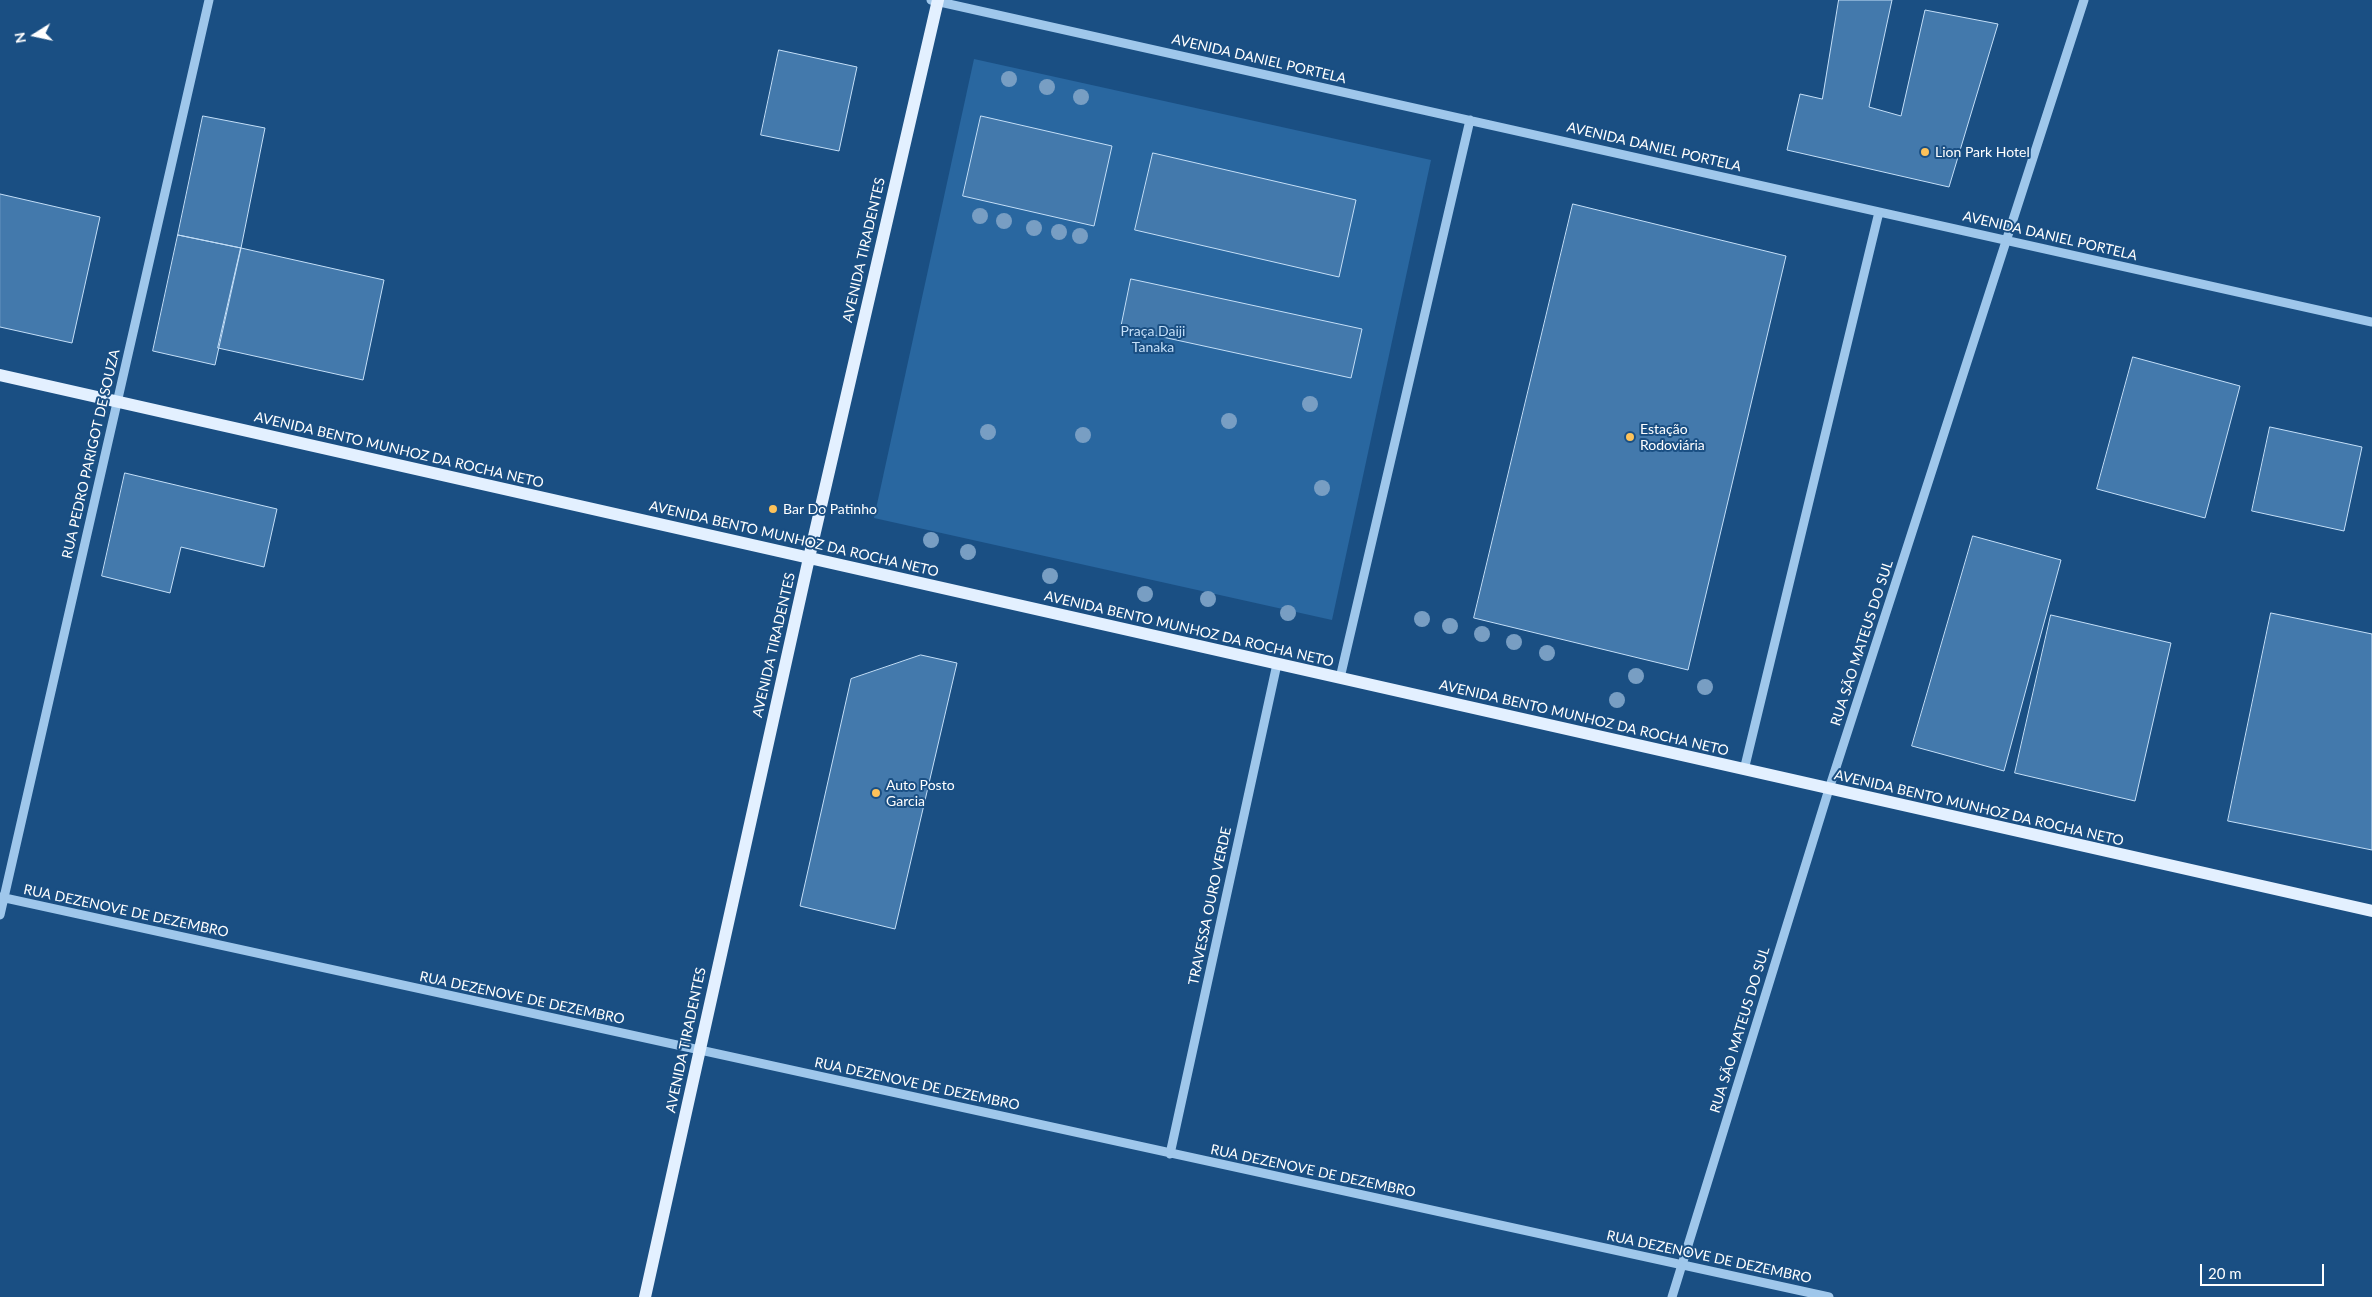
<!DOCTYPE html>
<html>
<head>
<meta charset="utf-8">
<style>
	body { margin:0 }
	#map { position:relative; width:2372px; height:1297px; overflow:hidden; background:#1a4f83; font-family:Lato,sans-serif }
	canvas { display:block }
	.north { position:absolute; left:10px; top:10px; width:50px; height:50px; -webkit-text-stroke:4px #1a4f83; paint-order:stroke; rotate:260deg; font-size:14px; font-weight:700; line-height:20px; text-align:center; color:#fff }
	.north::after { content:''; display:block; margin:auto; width:18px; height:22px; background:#fff; clip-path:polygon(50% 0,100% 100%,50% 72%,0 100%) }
	.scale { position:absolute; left:2200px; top:1264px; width:124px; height:22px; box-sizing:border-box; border:2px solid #fff; border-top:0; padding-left:6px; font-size:15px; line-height:18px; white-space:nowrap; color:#fff; -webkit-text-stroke:4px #1a4f83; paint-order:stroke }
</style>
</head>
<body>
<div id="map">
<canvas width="2372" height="1297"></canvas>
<div class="north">N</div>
<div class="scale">20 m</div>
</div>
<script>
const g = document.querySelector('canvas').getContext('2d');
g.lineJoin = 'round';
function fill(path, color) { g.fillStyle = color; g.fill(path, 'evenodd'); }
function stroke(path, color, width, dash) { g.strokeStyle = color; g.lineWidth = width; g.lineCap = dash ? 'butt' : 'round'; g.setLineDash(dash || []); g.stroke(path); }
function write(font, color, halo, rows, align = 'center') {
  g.font = font + ' Lato,sans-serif'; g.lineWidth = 4; g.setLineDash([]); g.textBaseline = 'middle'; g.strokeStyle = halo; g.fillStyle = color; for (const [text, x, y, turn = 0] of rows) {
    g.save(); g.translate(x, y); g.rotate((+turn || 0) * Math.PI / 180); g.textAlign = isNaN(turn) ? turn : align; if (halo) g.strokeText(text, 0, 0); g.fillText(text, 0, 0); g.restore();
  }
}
const green = new Path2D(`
	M 974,59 L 1431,160 L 1332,620 L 874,518 Z`);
const building = new Path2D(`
	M 1839,0 L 1892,0 L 1869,107 L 1901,116 L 1925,10 L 1998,24 L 1949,187 L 1787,150 L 1800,94 L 1822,99 Z
	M 779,50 L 857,67 L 839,151 L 761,135 Z
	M 203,116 L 265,128 L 241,248 L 178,235 Z
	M 981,116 L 1112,146 L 1094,226 L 963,196 Z
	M 1153,153 L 1356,200 L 1339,277 L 1135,230 Z
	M 0,194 L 100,217 L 72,343 L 0,327 Z
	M 1573,204 L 1786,256 L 1688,670 L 1474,618 Z
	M 178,235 L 241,248 L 215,365 L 153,351 Z
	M 241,248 L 384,280 L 363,380 L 218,348 Z
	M 1131,279 L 1362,329 L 1351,378 L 1121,328 Z
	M 2133,357 L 2240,386 L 2205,518 L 2097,489 Z
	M 2270,427 L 2362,447 L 2344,531 L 2252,511 Z
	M 125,473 L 277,509 L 264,567 L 181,547 L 170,593 L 102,576 Z
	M 1973,536 L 2061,560 L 2004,771 L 1912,746 Z
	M 2271,613 L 2372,634 L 2372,850 L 2228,821 Z
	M 2051,615 L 2171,643 L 2135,801 L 2015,773 Z
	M 921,655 L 957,663 L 895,929 L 800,906 L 851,679 Z`);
const minor = new Path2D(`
	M 931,0 L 2372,322
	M 1340,678 L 1470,120
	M 1744,770 L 1879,212
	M 0,897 L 1829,1297
	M 0,915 L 209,0
	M 1170,1154 L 1277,664
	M 1672,1297 L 1829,789 L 2084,0`);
const major = new Path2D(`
	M 0,375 L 2372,911
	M 645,1297 L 809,558 L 938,0`);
const trees = [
	[1009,79],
	[1047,87],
	[1081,97],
	[980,216],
	[1004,221],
	[1034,228],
	[1059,232],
	[1080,236],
	[1310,404],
	[1229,421],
	[988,432],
	[1083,435],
	[1322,488],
	[931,540],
	[968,552],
	[1050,576],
	[1145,594],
	[1208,599],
	[1288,613],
	[1422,619],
	[1450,626],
	[1482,634],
	[1514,642],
	[1547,653],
	[1636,676],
	[1705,687],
	[1617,700]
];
const markers = [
	[1925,152,5,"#fdc25a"],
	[1630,437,5,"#fdc25a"],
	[773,509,5,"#fdc25a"],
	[876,793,5,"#fdc25a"]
];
const streetNames = [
	["AVENIDA DANIEL PORTELA",1259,59,13],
	["AVENIDA DANIEL PORTELA",1654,147,13],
	["AVENIDA DANIEL PORTELA",2050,236,13],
	["AVENIDA TIRADENTES",864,250,-77],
	["AVENIDA BENTO MUNHOZ DA ROCHA NETO",399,450,13],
	["RUA PEDRO PARIGOT DE SOUZA",91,454,-77],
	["AVENIDA BENTO MUNHOZ DA ROCHA NETO",794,539,13],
	["AVENIDA BENTO MUNHOZ DA ROCHA NETO",1189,629,13],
	["RUA SÃO MATEUS DO SUL",1862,643,-72],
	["AVENIDA TIRADENTES",774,645,-77],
	["AVENIDA BENTO MUNHOZ DA ROCHA NETO",1584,718,13],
	["AVENIDA BENTO MUNHOZ DA ROCHA NETO",1979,808,13],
	["TRAVESSA OURO VERDE",1210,906,-78],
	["RUA DEZENOVE DE DEZEMBRO",126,911,12],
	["RUA DEZENOVE DE DEZEMBRO",522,998,12],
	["RUA SÃO MATEUS DO SUL",1740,1030,-73],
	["AVENIDA TIRADENTES",686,1040,-78],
	["RUA DEZENOVE DE DEZEMBRO",917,1084,12],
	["RUA DEZENOVE DE DEZEMBRO",1313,1171,12],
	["RUA DEZENOVE DE DEZEMBRO",1709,1257,12]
];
const poiNames = [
	["Lion Park Hotel",1935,152],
	["Estação",1640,429],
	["Rodoviária",1640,445],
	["Bar Do Patinho",783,509],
	["Auto Posto",886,785],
	["Garcia",886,801]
];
const parkNames = [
	["Praça Daiji",1153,331],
	["Tanaka",1153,347]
];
fill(green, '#2967a0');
fill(building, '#4379ac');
stroke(building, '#c4dff8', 1);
stroke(minor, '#9fc7eb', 9);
stroke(major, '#e3f0ff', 12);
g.fillStyle = '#789ec3';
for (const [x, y] of trees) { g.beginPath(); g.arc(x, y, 8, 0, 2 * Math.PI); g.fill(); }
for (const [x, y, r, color] of markers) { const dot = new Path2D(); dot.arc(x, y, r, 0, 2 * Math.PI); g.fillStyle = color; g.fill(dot); stroke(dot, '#1a4f83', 2); }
write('14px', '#fff', '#1a4f83', streetNames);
write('14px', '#fff', '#1a4f83', poiNames, 'left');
write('14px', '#c4dff8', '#1a4f83', parkNames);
</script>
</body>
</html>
